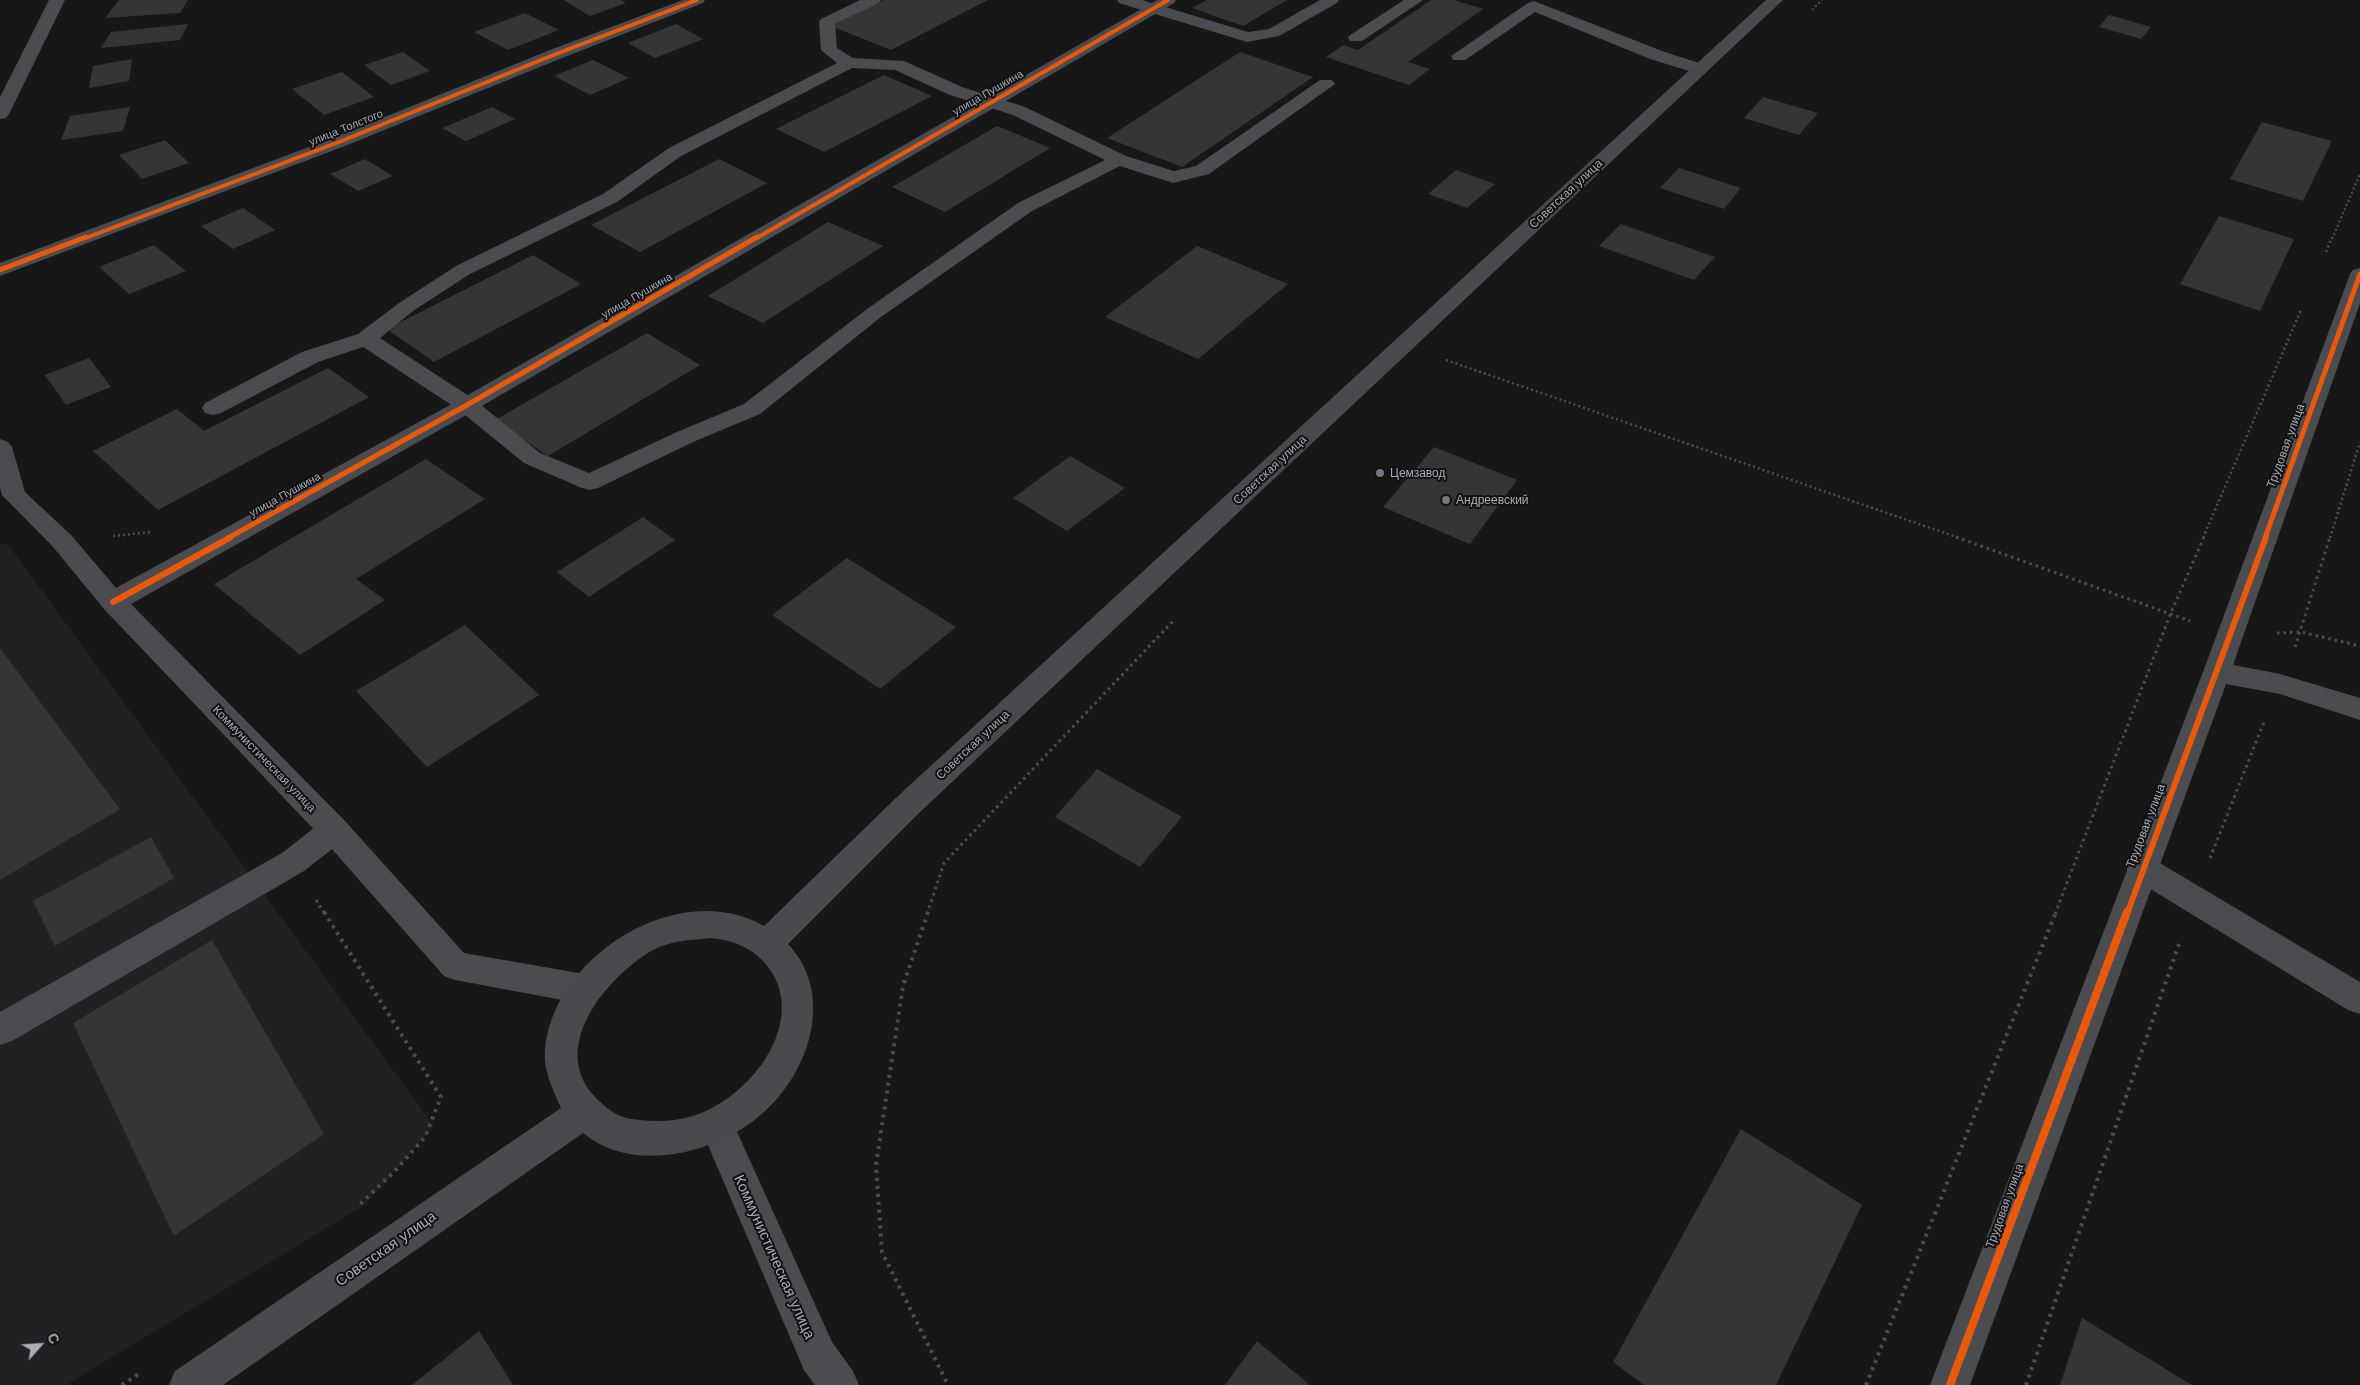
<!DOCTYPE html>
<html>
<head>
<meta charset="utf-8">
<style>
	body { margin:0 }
	#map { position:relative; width:2360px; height:1385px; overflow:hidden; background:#171717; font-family:"Work Sans",sans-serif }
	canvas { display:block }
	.north { position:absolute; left:15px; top:1320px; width:50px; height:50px; -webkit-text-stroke:4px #111113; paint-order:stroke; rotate:64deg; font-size:14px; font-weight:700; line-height:20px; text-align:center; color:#a8adb8 }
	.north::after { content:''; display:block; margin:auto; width:18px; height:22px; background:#a8adb8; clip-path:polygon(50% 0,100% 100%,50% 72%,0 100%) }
</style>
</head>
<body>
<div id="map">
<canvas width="2360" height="1385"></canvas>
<div class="north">С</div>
</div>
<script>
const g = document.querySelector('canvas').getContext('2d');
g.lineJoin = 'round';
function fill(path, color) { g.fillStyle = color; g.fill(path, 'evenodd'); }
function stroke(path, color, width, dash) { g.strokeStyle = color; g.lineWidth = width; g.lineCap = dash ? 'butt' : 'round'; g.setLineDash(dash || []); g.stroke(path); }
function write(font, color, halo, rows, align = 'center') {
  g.font = font + ' "Work Sans",sans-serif'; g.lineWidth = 4; g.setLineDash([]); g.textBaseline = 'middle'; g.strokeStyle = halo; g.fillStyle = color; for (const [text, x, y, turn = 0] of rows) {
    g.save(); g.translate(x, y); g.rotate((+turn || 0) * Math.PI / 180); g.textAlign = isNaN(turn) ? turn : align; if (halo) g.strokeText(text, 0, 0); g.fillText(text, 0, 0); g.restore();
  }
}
const built = new Path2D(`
	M 7,543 L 434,1126 L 366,1204 L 66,1385 L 0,1385 L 0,545 Z`);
const building = new Path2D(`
	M 119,0 L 188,0 L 180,13 L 105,18 Z
	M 564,0 L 621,0 L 626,3 L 590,16 Z
	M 884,0 L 988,0 L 891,50 L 831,26 Z
	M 1207,0 L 1287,0 L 1243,26 L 1192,8 Z
	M 1431,0 L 1454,0 L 1483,9 L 1408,62 L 1430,69 L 1409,85 L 1326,57 L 1343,45 L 1358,50 Z
	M 525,13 L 559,30 L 508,50 L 474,32 Z
	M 2109,15 L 2151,27 L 2141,39 L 2099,27 Z
	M 188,24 L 180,40 L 101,48 L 111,32 Z
	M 676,24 L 703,39 L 655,58 L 628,43 Z
	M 403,52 L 430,71 L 391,85 L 364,65 Z
	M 1240,52 L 1313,77 L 1182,167 L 1107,138 Z
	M 132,59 L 129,81 L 89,88 L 93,66 Z
	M 593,60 L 629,78 L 590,95 L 554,76 Z
	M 342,72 L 374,97 L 324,115 L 292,89 Z
	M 884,75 L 932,96 L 824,152 L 776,129 Z
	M 1763,97 L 1818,113 L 1799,135 L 1744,118 Z
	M 130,107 L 123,131 L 61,140 L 70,116 Z
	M 492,107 L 515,119 L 466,141 L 442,128 Z
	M 2262,122 L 2332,141 L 2303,201 L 2230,179 Z
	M 997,126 L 1050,148 L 945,212 L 892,187 Z
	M 165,140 L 189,163 L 142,179 L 119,155 Z
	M 365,159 L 393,176 L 358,191 L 330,174 Z
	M 719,159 L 767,183 L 640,252 L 591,225 Z
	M 1679,168 L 1741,188 L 1724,209 L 1660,188 Z
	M 1456,170 L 1495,184 L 1467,208 L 1428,194 Z
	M 243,208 L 275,230 L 233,249 L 201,226 Z
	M 2219,216 L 2294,239 L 2260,311 L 2180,284 Z
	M 828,222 L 883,246 L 763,323 L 708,296 Z
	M 1621,224 L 1715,257 L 1694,280 L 1599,246 Z
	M 154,245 L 186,271 L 129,294 L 99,267 Z
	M 1197,246 L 1288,284 L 1198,359 L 1105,317 Z
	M 533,255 L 581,284 L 434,362 L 387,329 Z
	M 647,333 L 700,365 L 548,456 L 495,420 Z
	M 89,358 L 111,387 L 66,405 L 45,375 Z
	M 328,368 L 369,397 L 158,510 L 93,451 L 177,409 L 204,431 Z
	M 1434,447 L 1517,480 L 1470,544 L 1383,507 Z
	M 1070,456 L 1125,488 L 1067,531 L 1013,498 Z
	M 426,459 L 485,499 L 356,579 L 385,600 L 300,655 L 214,584 Z
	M 643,517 L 675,540 L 589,597 L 557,572 Z
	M 847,558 L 956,627 L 880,689 L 772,615 Z
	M 465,625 L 539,695 L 427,767 L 356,691 Z
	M 0,648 L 120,809 L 0,880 Z
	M 1097,769 L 1182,817 L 1140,867 L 1055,817 Z
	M 151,837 L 174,878 L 55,946 L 33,901 Z
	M 212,940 L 324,1134 L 174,1236 L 73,1023 Z
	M 1741,1129 L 1862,1205 L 1776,1385 L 1644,1385 L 1613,1362 Z
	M 2082,1318 L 2192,1385 L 2060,1385 Z
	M 479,1331 L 513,1385 L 412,1385 Z
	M 1257,1341 L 1310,1385 L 1225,1385 Z`);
const pathFar3 = new Path2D(`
	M 1812,10 L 1822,0
	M 2332,239 L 2360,174`);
const pathFar2 = new Path2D(`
	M 2326,252 L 2332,237
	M 1446,360 L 1959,538
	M 113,536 L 151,532
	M 2203,538 L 2301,310
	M 2330,538 L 2360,442`);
const pathFar1 = new Path2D(`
	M 1956,537 L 2190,621
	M 2277,633 L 2301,632 L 2360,646
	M 2295,647 L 2330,537
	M 2210,858 L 2264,722
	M 316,900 L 325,914
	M 927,914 L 944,863 L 1173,621
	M 2055,914 L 2170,615 L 2204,537`);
const path = new Path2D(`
	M 324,912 L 441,1097 L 425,1137 L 395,1171 L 357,1207
	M 928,912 L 903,986 L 876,1165 L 882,1252 L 948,1385
	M 122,1385 L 140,1373
	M 1866,1385 L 2056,912
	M 2026,1385 L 2179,944`);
const service = new Path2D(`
	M 860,0 L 881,0 L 879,3 L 835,24 L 837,48 L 853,58 L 904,61 L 962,87 L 1025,107 L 1126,156 L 1174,171 L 1196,166 L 1320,80 L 1332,80 L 1335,84 L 1209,174 L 1173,183 L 1120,166 L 1032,211 L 881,317 L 760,414 L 693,442 L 598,488 L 590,490 L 582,488 L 524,463 L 459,410 L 363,347 L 318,362 L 221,413 L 213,415 L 205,413 L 202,408 L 205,403 L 302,352 L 358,334 L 399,303 L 456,266 L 603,194 L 669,148 L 837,63 L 821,50 L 819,22 L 821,19 ZM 852,68 L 895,70 L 950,95 L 1013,115 L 1105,160 L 1018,203 L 867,309 L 744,404 L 677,432 L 589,473 L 540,453 L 475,400 L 380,338 L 413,311 L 470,274 L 617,202 L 681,156 Z
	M 1117,0 L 1142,0 L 1248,32 L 1269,29 L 1320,0 L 1339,0 L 1337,3 L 1279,36 L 1247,42 L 1119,3 Z
	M 1404,0 L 1423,0 L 1362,41 L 1350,41 L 1348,38 L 1350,35 Z
	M 1534,1 L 1662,51 L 1705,65 L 1707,69 L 1705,73 L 1699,74 L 1650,59 L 1535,12 L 1465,60 L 1453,60 L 1451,56 L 1528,3 Z
	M 334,818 L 345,821 L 349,830 L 345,839 L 304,871 L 12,1041 L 0,1045 L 0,1012 L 282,853 L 323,821 Z
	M 2142,855 L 2153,859 L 2360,982 L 2360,1014 L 2348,1010 L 2131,877 L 2127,868 L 2131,859 Z`);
const minor = new Path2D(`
	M 49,0 L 65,0 L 9,114 L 6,118 L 0,119 L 0,97 Z
	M 683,0 L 705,0 L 703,3 L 562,58 L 345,146 L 0,276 L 0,263 L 333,138 L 550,50 Z
	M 1157,0 L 1176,0 L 1174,3 L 475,410 L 131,604 L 345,821 L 464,953 L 584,974 L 596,979 L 600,989 L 596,999 L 584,1004 L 455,980 L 444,976 L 323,839 L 104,609 L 54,548 L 2,495 L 0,488 L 0,439 L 8,442 L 12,447 L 25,492 L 72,536 L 116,588 L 459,400 Z
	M 2360,268 L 2360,303 L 2233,665 L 2280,674 L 2360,698 L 2360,720 L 2280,694 L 2226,684 L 1970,1385 L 1930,1385 L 2203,672 L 2350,274 L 2353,270 Z
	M 716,1107 L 728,1112 L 832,1342 L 853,1371 L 859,1385 L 815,1385 L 804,1370 L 699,1124 L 704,1112 Z`);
const secondary = new Path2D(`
	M 1766,0 L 1783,0 L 918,814 L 788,944 C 837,996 808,1078 757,1118 C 713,1154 631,1174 583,1133 L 223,1385 L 169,1385 L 175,1371 L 561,1108 C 553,1089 543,1071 545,1050 C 553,956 679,877 764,926 L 898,796 ZM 710,938 C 731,940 749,946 764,962 C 809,1012 761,1084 710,1109 C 689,1120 663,1123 640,1120 C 621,1119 610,1112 597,1099 C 547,1049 605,979 651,951 C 668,941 691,940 710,938 Z`);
const cyclewayFar3 = new Path2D(`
	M 83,239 L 339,142 L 556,54 L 697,0
	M 755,239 L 1168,0`);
const cyclewayFar2 = new Path2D(`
	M 0,270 L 86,237
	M 228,538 L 467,405 L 757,237
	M 2265,538 L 2360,274`);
const cyclewayFar1 = new Path2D(`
	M 113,602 L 231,537
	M 2127,914 L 2266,537`);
const cycleway = new Path2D(`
	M 1950,1385 L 2127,912`);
const markers = [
	[1380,473,5,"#757880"],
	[1446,500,5,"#757880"]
];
const farStreetnames = [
	["улица Пушкина",988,93,-30],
	["улица Толстого",346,128,-22],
	["улица Пушкина",637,296,-30],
	["улица Пушкина",285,495,-29]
];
const streetNames = [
	["Советская улица",1566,194,-43],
	["Трудовая улица",2286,446,-70],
	["Советская улица",1270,470,-43],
	["Советская улица",973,745,-43],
	["Коммунистическая улица",264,759,46],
	["Трудовая улица",2146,826,-69],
	["Трудовая улица",2005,1206,-70]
];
const poiNames = [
	["Цемзавод",1390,473],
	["Андреевский",1456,500]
];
const nearStreetnames = [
	["Советская улица",386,1249,-35],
	["Коммунистическая улица",774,1257,66]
];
fill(built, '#212123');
fill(building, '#353536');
stroke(pathFar3, '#4d4e52', 2, [2, 2.5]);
stroke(pathFar2, '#4d4e52', 2.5, [2, 3]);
stroke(pathFar1, '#4d4e52', 3, [2.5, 4]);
stroke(path, '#4d4e52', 4, [3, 5]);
fill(service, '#4b4c50');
fill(minor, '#4b4c50');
fill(secondary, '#4a4a4e');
stroke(cyclewayFar3, '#e8590c', 4);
stroke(cyclewayFar2, '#e8590c', 5);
stroke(cyclewayFar1, '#e8590c', 6);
stroke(cycleway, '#e8590c', 8);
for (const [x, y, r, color] of markers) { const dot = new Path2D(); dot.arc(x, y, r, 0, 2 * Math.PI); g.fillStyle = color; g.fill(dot); stroke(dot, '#111113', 2); }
write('11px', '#a8adb8', '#111113', farStreetnames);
write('12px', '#a8adb8', '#111113', streetNames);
write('12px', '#a8adb8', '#111113', poiNames, 'left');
write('15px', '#a8adb8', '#111113', nearStreetnames);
</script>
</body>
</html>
